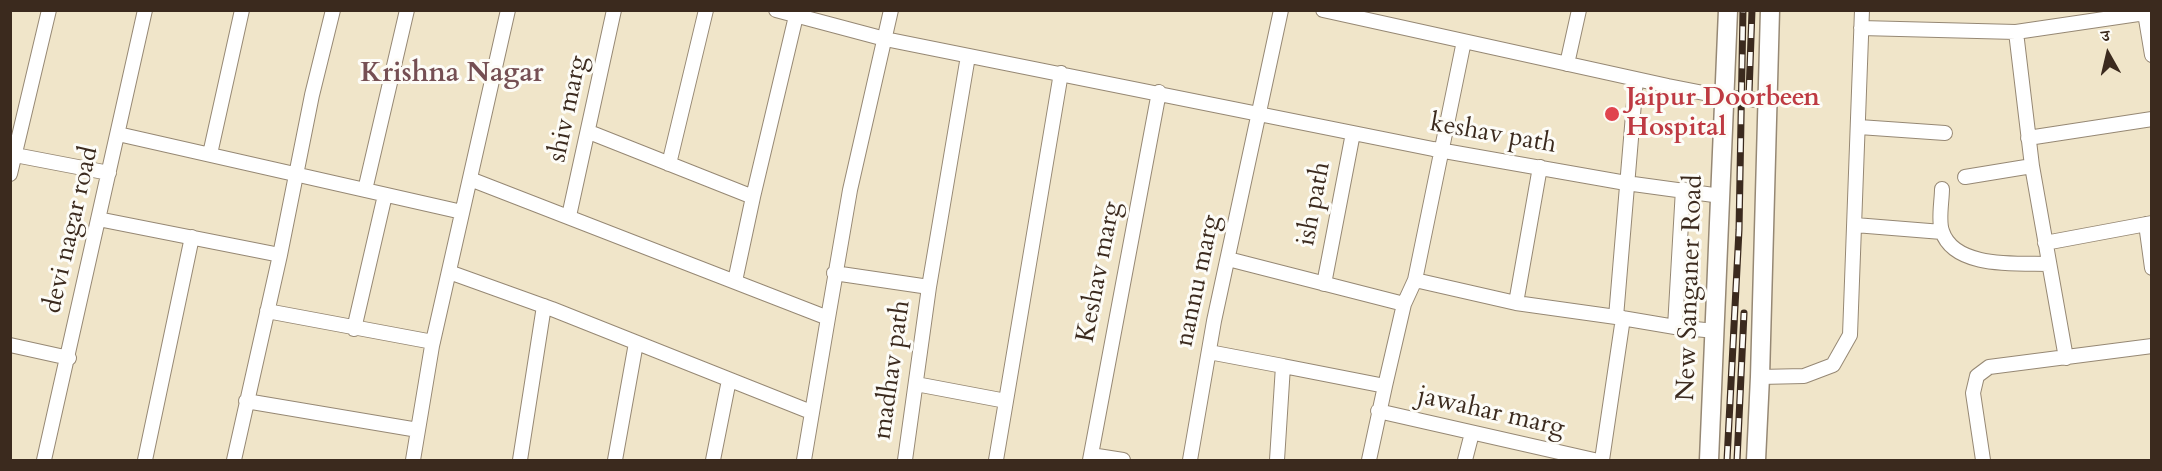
<!DOCTYPE html>
<html>
<head>
<meta charset="utf-8">
<style>
	body { margin:0 }
	#map { position:relative; width:2162px; height:471px; overflow:hidden; background:#f0e5c9; font-family:Cardo,"Noto Serif Devanagari",serif }
	canvas { display:block }
	.frame { position:absolute; inset:0; border:12px solid #3b2a1e; pointer-events:none }
	.north { position:absolute; left:2078px; top:24px; width:60px; height:60px; -webkit-text-stroke:4px #fdfcf7; paint-order:stroke; rotate:352deg; font-size:16px; font-weight:700; line-height:24px; text-align:center; color:#3b2a1e }
	.north::after { content:''; display:block; margin:auto; width:21px; height:27px; background:#3b2a1e; clip-path:polygon(50% 0,100% 100%,50% 72%,0 100%) }
</style>
</head>
<body>
<div id="map">
<canvas width="2162" height="471"></canvas>
<div class="frame"></div>
<div class="north">उ</div>
</div>
<script>
const g = document.querySelector('canvas').getContext('2d');
g.lineJoin = 'round';
function stroke(path, color, width, dash) { g.strokeStyle = color; g.lineWidth = width; g.lineCap = dash ? 'butt' : 'round'; g.setLineDash(dash || []); g.stroke(path); }
function write(font, color, halo, rows, align = 'center') {
  g.font = font + ' Cardo,serif'; g.lineWidth = 6; g.setLineDash([]); g.textBaseline = 'middle'; g.strokeStyle = halo; g.fillStyle = color; for (const [text, x, y, turn = 0] of rows) {
    g.save(); g.translate(x, y); g.rotate((+turn || 0) * Math.PI / 180); g.textAlign = isNaN(turn) ? turn : align; if (halo) g.strokeText(text, 0, 0); g.fillText(text, 0, 0); g.restore();
  }
}
const minor = new Path2D(`
	M 776,10 L 885,39 L 1433,149 L 1626,183 L 1721,196
	M 1323,10 L 1668,86 L 1724,97 L 1768,101
	M 2145,13 L 2152,55
	M 1861,28 L 2016,32 L 2152,12
	M 2016,32 L 2032,166 L 2066,358
	M 1567,64 L 1579,10
	M 1859,127 L 1945,133
	M 589,132 L 753,197 L 796,16
	M 118,134 L 462,212
	M 2028,138 L 2152,119
	M 210,154 L 242,10
	M 15,155 L 109,173
	M 669,164 L 706,10
	M 10,174 L 49,10
	M 1965,177 L 2032,166
	M 470,179 L 828,318 L 850,190 L 891,10
	M 1942,189 C 1942,201 1938,220 1942,231 C 1954,269 2018,263 2049,264
	M 365,190 L 407,10
	M 569,216 L 614,10
	M 98,219 L 280,255
	M 2146,224 L 2152,268
	M 1855,225 L 1942,232
	M 2045,243 L 2152,223
	M 1228,259 L 1404,304
	M 449,272 L 552,309 L 811,412
	M 834,273 L 929,287 L 968,56
	M 1415,280 L 1516,303 L 1540,167
	M 735,281 L 753,197
	M 1324,284 L 1353,133
	M 1516,303 L 1616,317 L 1636,79
	M 267,311 L 433,342
	M 1616,317 L 1675,327 L 1683,189
	M 1675,327 L 1715,331
	M 354,329 L 385,195
	M 10,345 L 69,358
	M 1209,352 L 1283,366 L 1277,460
	M 1283,366 L 1385,386 L 1369,460
	M 1760,377 L 1804,376 L 1833,365 L 1850,335 L 1862,10
	M 916,384 L 1006,401 L 996,460
	M 1385,386 L 1404,304 L 1415,280 L 1464,41
	M 246,401 L 418,430
	M 1006,401 L 1061,73
	M 1378,411 L 1594,460
	M 1091,455 L 1123,460
	M 44,460 L 145,10
	M 145,460 L 192,237
	M 234,460 L 280,255 L 312,95 L 333,10
	M 413,460 L 432,346 L 508,10
	M 520,460 L 544,306
	M 615,460 L 636,343
	M 713,460 L 729,380
	M 804,460 L 828,318
	M 905,460 L 929,287
	M 1090,460 L 1159,92
	M 1190,460 L 1214,321 L 1281,10
	M 1465,460 L 1472,433
	M 1602,460 L 1623,318
	M 1983,460 L 1973,393 L 1977,376 L 1989,367 L 2152,346`);
const major = new Path2D(`
	M 1709,460 L 1728,10
	M 1756,460 L 1760,377 L 1770,10`);
const rail = new Path2D(`
	M 1749,94 L 1752,10
	M 1727,460 L 1739,230 L 1743,10
	M 1737,460 L 1744,313`);
const markers = [
	[1612,114,8,"#e0444e"]
];
const healthNames = [
	["Jaipur Doorbeen",1626,99],
	["Hospital",1626,129]
];
const streetNames = [
	["shiv marg",569,109,-78],
	["keshav path",1493,135,10],
	["ish path",1315,204,-79],
	["devi nagar road",72,230,-77],
	["Keshav marg",1100,272,-79],
	["nannu marg",1199,281,-78],
	["New Sanganer Road",1691,288,-88],
	["madhav path",893,370,-82],
	["jawahar marg",1491,413,13]
];
const neighbourhoodNames = [
	["Krishna Nagar",452,75]
];
stroke(minor, '#968874', 16);
stroke(major, '#968874', 21);
stroke(minor, '#fff', 14);
stroke(major, '#fff', 18);
stroke(rail, '#3b2a1e', 7);
stroke(rail, '#fdfcf7', 4.5, [14]);
for (const [x, y, r, color] of markers) { const dot = new Path2D(); dot.arc(x, y, r, 0, 2 * Math.PI); g.fillStyle = color; g.fill(dot); stroke(dot, '#fdfcf7', 2); }
write('bold 26px', '#be3a42', '#fdfcf7', healthNames, 'left');
write('26px', '#3b2a1e', '#fdfcf7', streetNames);
write('bold 27px', '#754f53', '#fdfcf7', neighbourhoodNames);
</script>
</body>
</html>
